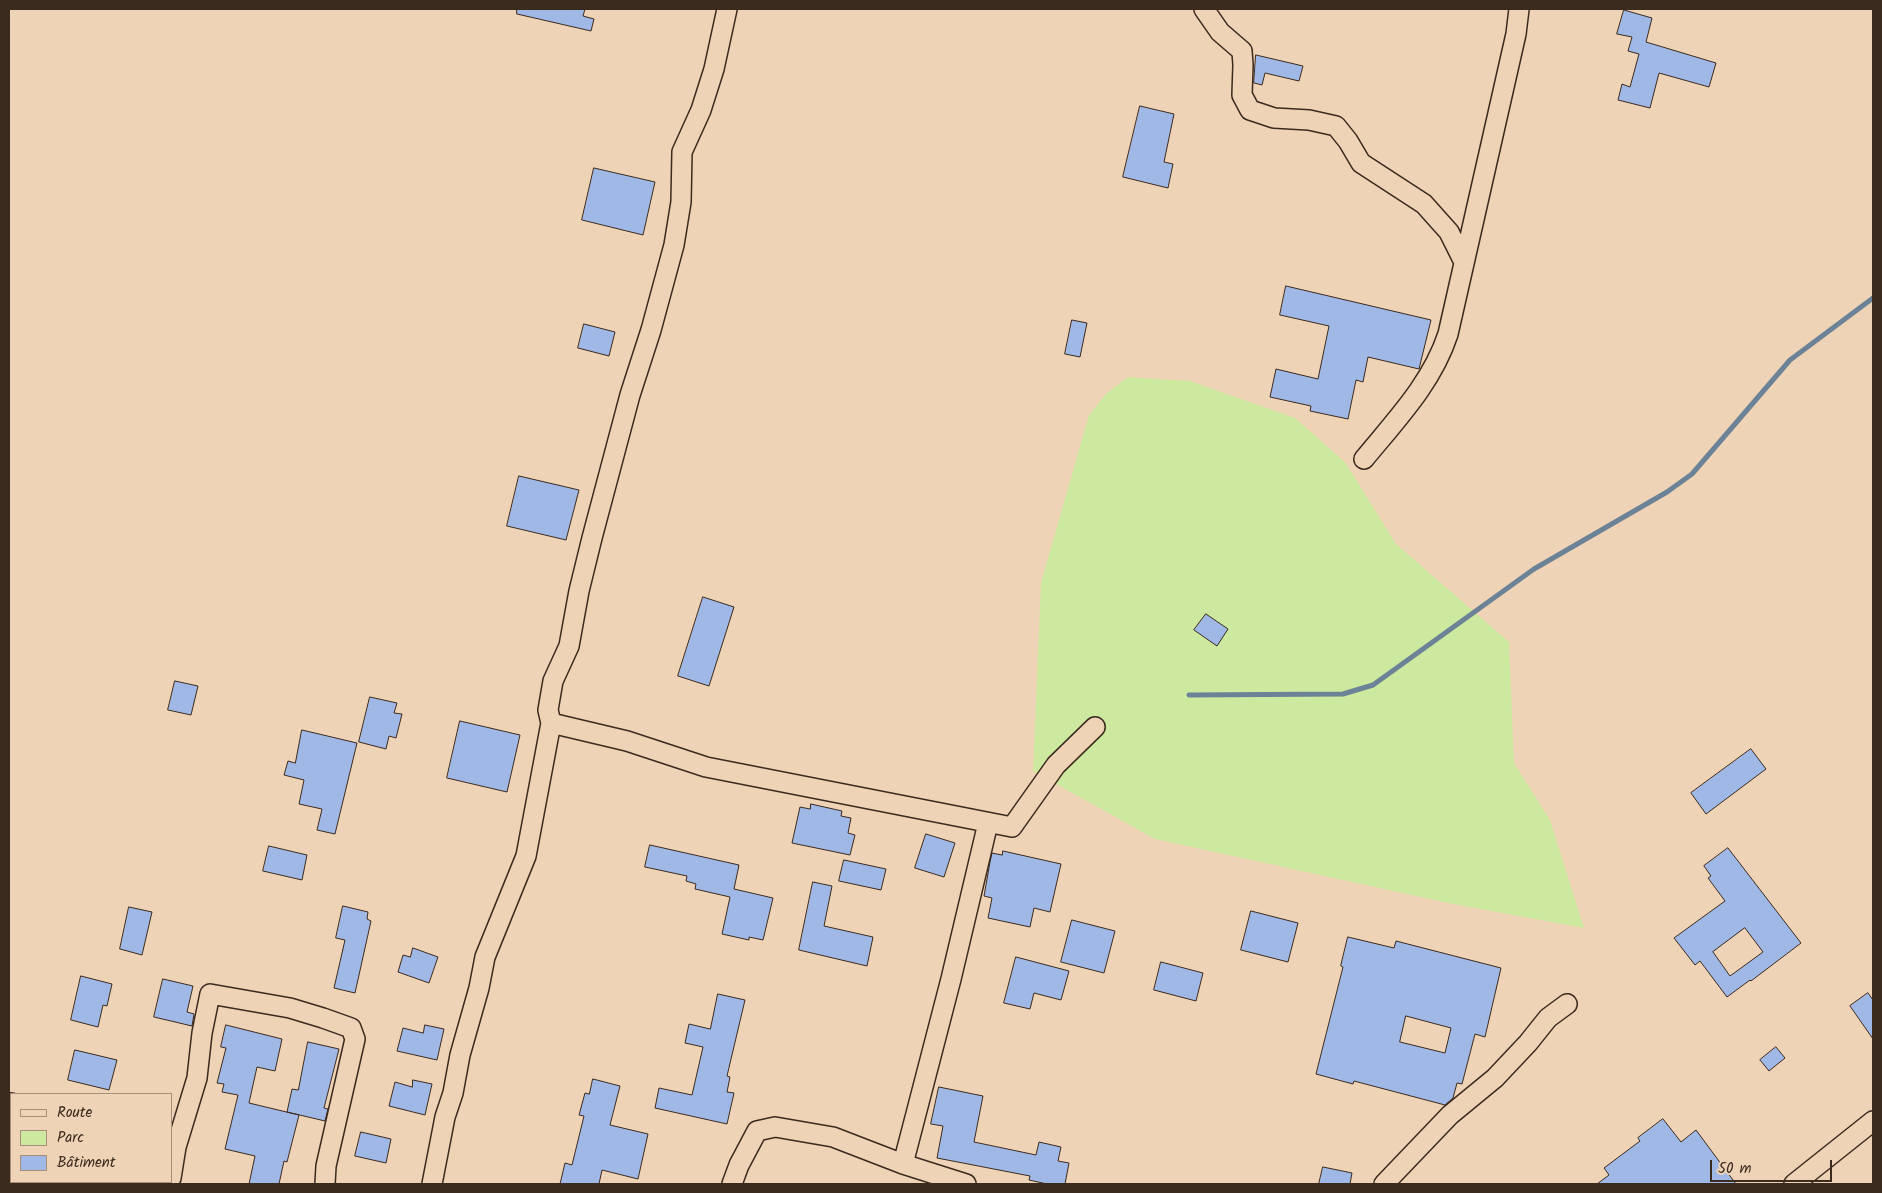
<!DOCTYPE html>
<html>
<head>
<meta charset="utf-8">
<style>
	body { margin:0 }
	#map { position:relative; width:1882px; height:1193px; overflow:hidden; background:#efd3b6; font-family:Kalam,sans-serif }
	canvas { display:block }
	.frame { position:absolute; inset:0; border:10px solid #3b2a1e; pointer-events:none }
	.legend { position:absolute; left:10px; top:1093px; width:162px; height:90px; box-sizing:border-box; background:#efd3b6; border:1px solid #a78f79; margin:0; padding:6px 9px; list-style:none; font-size:15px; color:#3b2a1e }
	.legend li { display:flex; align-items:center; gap:10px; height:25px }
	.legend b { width:25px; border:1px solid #a78f79 }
	.scale { position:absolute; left:1710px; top:1160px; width:122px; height:22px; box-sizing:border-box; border:2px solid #3b2a1e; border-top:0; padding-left:6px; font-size:15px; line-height:18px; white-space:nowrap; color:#3b2a1e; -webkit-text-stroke:4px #efd3b6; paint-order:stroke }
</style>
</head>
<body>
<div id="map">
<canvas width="1882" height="1193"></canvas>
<div class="frame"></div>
<ul class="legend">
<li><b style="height:6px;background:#efd3b6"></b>Route</li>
<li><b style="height:14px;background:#cde89f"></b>Parc</li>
<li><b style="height:14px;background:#9fb8e5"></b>Bâtiment</li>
</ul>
<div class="scale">50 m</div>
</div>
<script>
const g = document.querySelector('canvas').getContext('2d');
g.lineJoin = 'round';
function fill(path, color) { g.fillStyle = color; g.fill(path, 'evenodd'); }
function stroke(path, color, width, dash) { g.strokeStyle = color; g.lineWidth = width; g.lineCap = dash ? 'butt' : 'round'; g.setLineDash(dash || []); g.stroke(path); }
const green = new Path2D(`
	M 1128,377 L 1190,381 L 1295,418 L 1345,462 L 1396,544 L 1509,642 L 1514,763 L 1550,820 L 1584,928 L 1453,904 L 1155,839 L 1033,771 L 1041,583 L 1089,415 L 1106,394 Z`);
const stream = new Path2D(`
	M 1189,695 L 1343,694 L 1373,685 L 1534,569 L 1667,492 L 1692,474 L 1790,360 L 1873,298`);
const building = new Path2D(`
	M 517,9 L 585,9 L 583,16 L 594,19 L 591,31 L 517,14 Z
	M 1624,10 L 1652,18 L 1646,42 L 1716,63 L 1709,87 L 1659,73 L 1650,108 L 1618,100 L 1622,84 L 1630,87 L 1639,54 L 1628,51 L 1632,37 L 1617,34 Z
	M 1256,55 L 1303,66 L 1299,81 L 1265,73 L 1262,85 L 1254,83 Z
	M 1140,106 L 1174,114 L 1164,162 L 1173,164 L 1168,188 L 1123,177 Z
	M 594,168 L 655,182 L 643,235 L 582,220 Z
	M 1286,286 L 1431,320 L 1419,369 L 1368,357 L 1363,382 L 1356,380 L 1348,419 L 1310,411 L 1311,406 L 1270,397 L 1276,369 L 1318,379 L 1329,326 L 1280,315 Z
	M 1072,320 L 1087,323 L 1080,357 L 1065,354 Z
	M 584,324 L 615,332 L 609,356 L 578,348 Z
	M 519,476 L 579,490 L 566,540 L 507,526 Z
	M 703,597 L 734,607 L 709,686 L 678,676 Z
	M 1206,614 L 1228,629 L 1217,646 L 1194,630 Z
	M 175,681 L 198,686 L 191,715 L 168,710 Z
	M 370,697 L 397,703 L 394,713 L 402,714 L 396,738 L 389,736 L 386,749 L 359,742 Z
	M 460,721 L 520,735 L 507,792 L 447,778 Z
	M 302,730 L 357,743 L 335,834 L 317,830 L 322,809 L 299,804 L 304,780 L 284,775 L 288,761 L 295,763 Z
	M 1751,749 L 1766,769 L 1706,814 L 1691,793 Z
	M 811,804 L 842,811 L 841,816 L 851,818 L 848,833 L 855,835 L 850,855 L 792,843 L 800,807 L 810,809 Z
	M 926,834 L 955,843 L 944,877 L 915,868 Z
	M 650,845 L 739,865 L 734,889 L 773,898 L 763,940 L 749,937 L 749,940 L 722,934 L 730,897 L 695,889 L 696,884 L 686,881 L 687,876 L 645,867 Z
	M 269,846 L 307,855 L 302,880 L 263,871 Z
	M 1728,848 L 1801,943 L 1751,981 L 1750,980 L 1727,997 L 1700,961 L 1695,965 L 1674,938 L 1725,901 L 1708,878 L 1711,876 L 1704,866 ZM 1745,928 L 1763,952 L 1730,976 L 1713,952 Z
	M 1003,851 L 1061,864 L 1050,912 L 1034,908 L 1030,927 L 988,918 L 992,898 L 984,896 L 990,862 L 992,853 L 1002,855 Z
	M 844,860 L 886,869 L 881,890 L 839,881 Z
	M 813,882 L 832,886 L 824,926 L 873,937 L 867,966 L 799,950 Z
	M 343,906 L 368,912 L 367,919 L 371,921 L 355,993 L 334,988 L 345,940 L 336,938 Z
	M 129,907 L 152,912 L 142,955 L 120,949 Z
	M 1251,911 L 1298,923 L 1288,962 L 1241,950 Z
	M 1072,920 L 1115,931 L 1104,973 L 1061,962 Z
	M 1348,937 L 1394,948 L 1396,941 L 1501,968 L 1485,1037 L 1475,1034 L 1462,1084 L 1457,1083 L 1453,1098 L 1445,1105 L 1354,1081 L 1353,1084 L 1316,1074 L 1343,967 L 1341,966 ZM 1406,1016 L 1451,1028 L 1445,1053 L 1400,1042 Z
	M 413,948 L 438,957 L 429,983 L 398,972 L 403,955 L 410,957 Z
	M 1016,957 L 1069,971 L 1061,1000 L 1034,993 L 1030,1009 L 1004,1003 Z
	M 1161,962 L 1203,973 L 1196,1001 L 1154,990 Z
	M 81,976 L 112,984 L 107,1006 L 103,1005 L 98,1027 L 71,1020 Z
	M 163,979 L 193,986 L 187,1012 L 194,1014 L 192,1026 L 154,1017 Z
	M 1868,993 L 1873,1000 L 1873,1039 L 1850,1006 Z
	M 718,994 L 745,1000 L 727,1076 L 730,1077 L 727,1092 L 734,1093 L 727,1124 L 655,1108 L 659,1088 L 692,1095 L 703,1047 L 685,1043 L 689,1024 L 710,1029 Z
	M 226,1025 L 282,1039 L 275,1071 L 257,1067 L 249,1103 L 299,1115 L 287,1162 L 284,1161 L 279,1184 L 249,1184 L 255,1156 L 225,1149 L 238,1095 L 222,1092 L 224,1084 L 217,1083 L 226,1048 L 221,1047 Z
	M 425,1025 L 444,1029 L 437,1060 L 397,1051 L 403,1028 L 423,1033 Z
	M 308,1042 L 339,1049 L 324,1108 L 328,1109 L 325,1121 L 287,1112 L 292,1089 L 298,1090 Z
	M 1776,1047 L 1785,1058 L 1769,1071 L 1760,1060 Z
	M 75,1050 L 117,1060 L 109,1090 L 68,1080 Z
	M 593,1079 L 620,1086 L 610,1125 L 648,1134 L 638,1179 L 602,1170 L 599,1184 L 560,1184 L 565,1163 L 572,1165 L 584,1116 L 579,1115 L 585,1093 L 589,1094 Z
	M 413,1080 L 432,1084 L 425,1115 L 389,1106 L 395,1082 L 412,1087 Z
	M 939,1087 L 983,1096 L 974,1142 L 1036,1155 L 1039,1142 L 1061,1147 L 1058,1161 L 1069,1163 L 1065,1184 L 1047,1184 L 1029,1180 L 1030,1176 L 937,1158 L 943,1126 L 931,1124 Z
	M 1663,1119 L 1681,1142 L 1696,1130 L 1736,1184 L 1597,1184 L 1609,1175 L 1604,1168 L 1640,1141 L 1638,1138 Z
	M 361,1132 L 391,1139 L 386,1163 L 355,1156 Z
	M 1323,1167 L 1352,1173 L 1350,1184 L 1319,1184 Z`);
const minor = new Path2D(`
	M 1204,9 L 1220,32 L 1242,51 L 1243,65 L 1242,95 L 1250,110 L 1274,118 L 1309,120 L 1336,126 L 1348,141 L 1361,163 L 1424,204 L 1449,232 L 1464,262
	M 1364,459 C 1396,420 1432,383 1448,334 L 1516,34 L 1519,9
	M 551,723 L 627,741 L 706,767 L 1012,827 L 1056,765 L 1095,727
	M 9,1103 L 11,1103
	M 171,1144 L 176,1147 L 171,1178
	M 176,1147 L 197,1078 L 202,1033 L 210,994 L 290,1008 L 323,1018 L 351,1028 L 355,1039 L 326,1166 L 325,1184
	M 903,1164 L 951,979 L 988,823
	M 432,1184 L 445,1117 L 453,1093 L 460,1055 L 479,988 L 485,957 L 526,856 L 551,723 L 548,710 L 553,681 L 569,646 L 579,591 L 592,538 L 630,395 L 651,330 L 674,245 L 681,202 L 682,152 L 701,110 L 714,69 L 727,9
	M 732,1184 L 739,1165 L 757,1131 L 775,1127 L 833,1137 L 903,1164 L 966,1184
	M 1384,1184 L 1450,1115 L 1495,1078 L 1528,1043 L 1548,1018 L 1567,1004
	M 1794,1184 L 1873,1121`);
fill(green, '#cde89f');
stroke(stream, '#6c8397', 5);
fill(building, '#9fb8e5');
stroke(building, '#3b2a1e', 1);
stroke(minor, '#3b2a1e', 22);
stroke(minor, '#efd3b6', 19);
</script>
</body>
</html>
